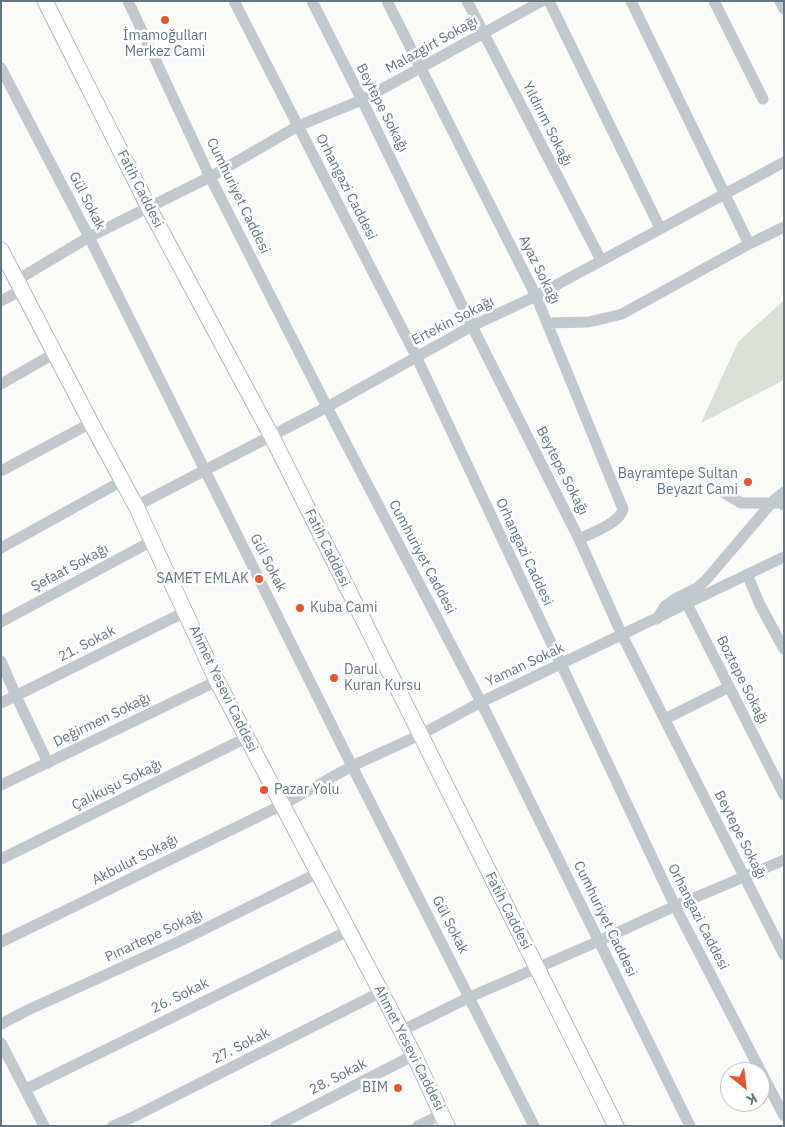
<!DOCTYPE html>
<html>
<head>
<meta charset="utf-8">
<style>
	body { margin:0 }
	#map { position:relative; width:785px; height:1127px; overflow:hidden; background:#fafaf8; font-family:"IBM Plex Sans",sans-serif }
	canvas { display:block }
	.frame { position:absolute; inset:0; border:2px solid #657683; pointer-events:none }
	.north { position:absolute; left:720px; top:1062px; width:50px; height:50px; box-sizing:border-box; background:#fff; border:1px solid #c1c8cd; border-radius:50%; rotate:151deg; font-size:14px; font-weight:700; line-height:20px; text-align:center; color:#657683 }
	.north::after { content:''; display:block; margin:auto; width:18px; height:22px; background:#e4572e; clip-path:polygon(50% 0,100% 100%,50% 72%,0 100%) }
</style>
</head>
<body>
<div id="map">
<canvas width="785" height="1127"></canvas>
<div class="frame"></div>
<div class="north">K</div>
</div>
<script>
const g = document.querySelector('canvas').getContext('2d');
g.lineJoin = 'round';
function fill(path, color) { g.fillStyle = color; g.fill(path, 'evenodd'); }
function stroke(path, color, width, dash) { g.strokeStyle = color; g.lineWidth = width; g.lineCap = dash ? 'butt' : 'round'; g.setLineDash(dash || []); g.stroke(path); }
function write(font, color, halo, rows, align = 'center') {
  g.font = font + ' "IBM Plex Sans",sans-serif'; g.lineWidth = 5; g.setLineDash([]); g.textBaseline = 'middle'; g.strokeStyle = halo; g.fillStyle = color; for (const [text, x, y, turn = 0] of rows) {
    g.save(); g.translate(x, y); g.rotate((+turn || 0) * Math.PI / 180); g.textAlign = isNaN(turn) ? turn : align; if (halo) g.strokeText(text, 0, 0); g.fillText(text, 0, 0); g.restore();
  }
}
const green = new Path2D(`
	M 784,300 L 784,380 L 701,423 L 738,342 Z`);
const street = new Path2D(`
	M 128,1 L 210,177 L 327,407 L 481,702 L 690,1126
	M 234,1 L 416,356 L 675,906 L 784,1116
	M 312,1 L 362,100 L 472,326 L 579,539 L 622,635 L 784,955
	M 387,1 L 536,296 L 623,509 C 620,523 592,533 579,539
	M 467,1 L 601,260
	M 549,1 L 660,228
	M 714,1 L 763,99
	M 780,1 L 784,9
	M 1,68 L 89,237 L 352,766 L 534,1126
	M 749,244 L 784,227
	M 17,280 L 89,237 L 210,177 L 298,126 L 362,100 L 542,1
	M 1,301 L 22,290
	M 547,323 L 589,322 L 622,314 L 749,244 L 631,1
	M 1,384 L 55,353
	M 1,471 L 91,423
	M 718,489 L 741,503 L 780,503 L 784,505
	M 136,506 L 327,407 L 472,326 L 536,296 L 784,162
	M 1,548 L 122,481
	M 747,574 L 760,605 L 784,649
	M 687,604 L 784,795
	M 657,619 L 665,606 L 675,599 L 697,588 L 706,580 L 774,500 L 784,492
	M 1,622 L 152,541
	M 1,661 L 16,696 L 48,763
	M 1,703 L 185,612
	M 665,719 L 729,687
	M 1,785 L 217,681
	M 1,859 L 246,738
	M 1,942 L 282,805 L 352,766 L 420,735 L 481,702 L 784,557
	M 1,1024 L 28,1010 L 180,941 L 318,873
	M 401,1031 L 470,997 L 599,941 L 675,906 L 784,860
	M 1,1043 L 44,1126
	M 26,1089 L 348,931
	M 113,1126 L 133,1117 L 381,992
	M 276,1126 L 414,1055
	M 418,1126 L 442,1114`);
const secondary = new Path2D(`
	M 45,1 L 148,206 L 271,435 L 616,1126
	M 1,250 L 91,423 L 136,506 L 217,681 L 381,992 L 414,1055 L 447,1126`);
const markers = [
	[165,20,5,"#e4572e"],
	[748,482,5,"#e4572e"],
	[259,579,5,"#e4572e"],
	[300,608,5,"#e4572e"],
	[334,678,5,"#e4572e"],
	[264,790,5,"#e4572e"],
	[398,1088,5,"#e4572e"]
];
const poiNames = [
	["İmamoğulları",165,36,"center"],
	["Merkez Cami",165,52,"center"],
	["Bayramtepe Sultan",738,474],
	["Beyazıt Cami",738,490],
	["SAMET EMLAK",249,579],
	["Kuba Cami",310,608,"left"],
	["Darul",344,670,"left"],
	["Kuran Kursu",344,686,"left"],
	["Pazar Yolu",274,790,"left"],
	["BIM",388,1088]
];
const streetNames = [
	["Malazgirt Sokağı",432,45,-29],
	["Beytepe Sokağı",382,108,63],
	["Yıldırım Sokağı",547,124,63],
	["Orhangazi Caddesi",346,187,63],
	["Fatih Caddesi",140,189,63],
	["Cumhuriyet Caddesi",238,196,64],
	["Gül Sokak",87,201,63],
	["Ayaz Sokağı",539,270,64],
	["Ertekin Sokağı",453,321,-27],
	["Beytepe Sokağı",562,471,63],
	["Fatih Caddesi",327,548,64],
	["Orhangazi Caddesi",524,552,65],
	["Cumhuriyet Caddesi",422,557,62],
	["Gül Sokak",268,563,63],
	["Şefaat Sokağı",70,568,-28],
	["21. Sokak",87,644,-27],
	["Yaman Sokak",525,665,-25],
	["Boztepe Sokağı",742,680,63],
	["Ahmet Yesevi Caddesi",223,689,64],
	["Değirmen Sokağı",102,720,-26],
	["Çalıkuşu Sokağı",117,785,-26],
	["Beytepe Sokağı",740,835,63],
	["Akbulut Sokağı",135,860,-27],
	["Fatih Caddesi",508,911,63],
	["Orhangazi Caddesi",698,917,63],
	["Cumhuriyet Caddesi",605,919,64],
	["Gül Sokak",450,925,63],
	["Pınartepe Sokağı",154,936,-25],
	["26. Sokak",180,996,-26],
	["27. Sokak",241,1046,-27],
	["Ahmet Yesevi Caddesi",409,1048,63],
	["28. Sokak",338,1077,-27]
];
fill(green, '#dadfd7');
stroke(secondary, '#b3babf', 17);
stroke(street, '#c3c8cc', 11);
stroke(secondary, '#fff', 15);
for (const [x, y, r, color] of markers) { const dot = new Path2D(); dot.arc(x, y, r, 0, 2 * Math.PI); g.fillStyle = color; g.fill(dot); stroke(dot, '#fff', 2); }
write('14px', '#657683', '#fff', poiNames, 'right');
write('14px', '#657683', '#fff', streetNames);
</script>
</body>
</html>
